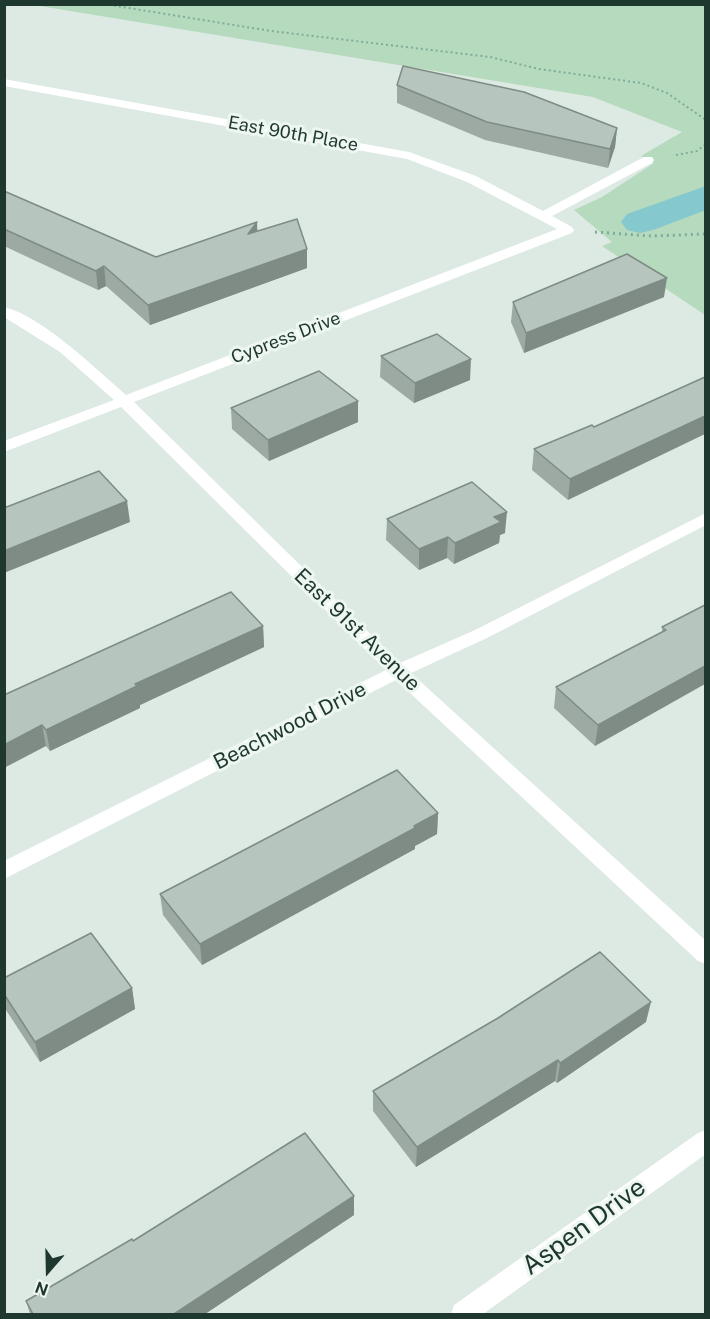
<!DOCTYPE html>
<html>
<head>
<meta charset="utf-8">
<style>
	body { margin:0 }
	#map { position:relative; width:710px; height:1319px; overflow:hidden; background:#dde9e3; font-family:"Public Sans",sans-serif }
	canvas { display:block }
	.frame { position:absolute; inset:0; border:6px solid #1f382f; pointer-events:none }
	.north { position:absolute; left:18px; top:1241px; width:60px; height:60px; -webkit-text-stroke:4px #edf6f1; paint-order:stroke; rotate:200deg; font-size:16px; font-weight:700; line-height:24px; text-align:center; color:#1f382f }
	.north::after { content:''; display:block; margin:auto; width:21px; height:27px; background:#1f382f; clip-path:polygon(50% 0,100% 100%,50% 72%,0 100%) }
</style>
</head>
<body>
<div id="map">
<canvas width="710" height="1319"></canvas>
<div class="frame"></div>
<div class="north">N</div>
</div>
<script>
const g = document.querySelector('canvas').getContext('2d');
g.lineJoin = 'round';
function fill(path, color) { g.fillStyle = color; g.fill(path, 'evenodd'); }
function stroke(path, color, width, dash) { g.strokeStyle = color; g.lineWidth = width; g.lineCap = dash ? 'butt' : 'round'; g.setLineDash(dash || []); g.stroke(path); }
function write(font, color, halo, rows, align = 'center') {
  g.font = font + ' "Public Sans",sans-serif'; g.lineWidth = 6; g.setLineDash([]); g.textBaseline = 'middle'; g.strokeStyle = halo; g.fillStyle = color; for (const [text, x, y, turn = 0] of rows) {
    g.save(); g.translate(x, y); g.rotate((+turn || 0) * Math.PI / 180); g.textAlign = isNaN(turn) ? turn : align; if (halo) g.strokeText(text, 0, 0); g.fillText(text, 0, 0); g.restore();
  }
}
const green = new Path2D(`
	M 34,5 L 705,5 L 705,315 L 602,246 L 612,242 L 574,210 L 602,197 L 654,163 L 641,156 L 682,132 L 593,97 Z`);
const canal = new Path2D(`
	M 706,186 L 706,210 L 653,230 L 640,233 L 627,230 L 621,222 L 627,214 Z`);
const pathFar1 = new Path2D(`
	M 104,4 L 271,31 L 490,57 L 539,69 L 641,83 L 667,93 L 706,120
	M 676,155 L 697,151 L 706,144`);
const path = new Path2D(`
	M 595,232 L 651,236 L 706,234`);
const minor = new Path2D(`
	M 4,79 L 409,152 L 476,176 L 543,211 L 644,157 L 652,157 L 654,160 L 652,163 L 552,216 L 572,227 L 574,230 L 572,233 L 134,402 L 400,663 L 475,630 L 706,513 L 706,525 L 487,638 L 411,673 L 706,941 L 706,964 L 698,961 L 396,680 L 4,879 L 4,861 L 386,670 L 121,407 L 4,452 L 4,441 L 114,400 L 60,352 L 4,317 L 4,307 C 42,316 96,369 126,395 L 557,229 L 467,182 L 407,159 L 4,86 Z
	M 706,1130 L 706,1154 L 483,1314 L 451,1314 L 454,1305 L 698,1133 Z`);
const wall = new Path2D(`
	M 397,85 L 617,128 L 615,147 L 608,168 L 485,140 L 397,103 Z
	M 4,191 L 156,257 L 257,222 L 257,231 L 307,268 L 150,325 L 106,286 L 98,290 L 4,246 Z
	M 664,297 L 524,353 L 511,322 L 513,302 Z
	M 381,356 L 470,380 L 414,403 L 380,377 Z
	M 231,408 L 358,422 L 269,461 L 232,429 Z
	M 592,425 L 568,500 L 532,470 L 534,449 Z
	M 387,519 L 505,533 L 500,535 L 499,543 L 454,564 L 447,558 L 419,570 L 386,540 Z
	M 705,605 L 595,746 L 554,708 L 556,687 L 662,632 L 662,627 Z
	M 263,626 L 264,647 L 140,705 L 140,708 L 50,751 L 4,695 Z
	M 438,813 L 437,834 L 415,846 L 415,849 L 202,965 L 163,915 L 160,894 Z
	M 4,978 L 132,988 L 135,1009 L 40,1062 L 4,1007 Z
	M 646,1022 L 557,1083 L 555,1081 L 416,1167 L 373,1111 L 373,1091 Z
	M 354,1196 L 354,1215 L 205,1314 L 30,1314 L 26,1301 L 133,1241 Z`);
const shadedWall = new Path2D(`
	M 617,128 L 615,147 L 608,168 L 610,149 Z
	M 257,222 L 258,242 L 248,234 Z
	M 307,249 L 307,268 L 150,325 L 148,305 Z
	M 104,266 L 106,286 L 98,290 L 96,271 Z
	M 667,278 L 664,297 L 524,353 L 526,333 Z
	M 471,359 L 470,380 L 414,403 L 415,383 Z
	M 358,401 L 358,422 L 269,461 L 268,440 Z
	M 705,416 L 705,434 L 568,500 L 570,479 Z
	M 127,501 L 130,522 L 4,573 L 4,551 Z
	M 507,512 L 505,533 L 500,535 L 499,543 L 454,564 L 455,543 L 494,517 Z
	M 448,537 L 447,558 L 419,570 L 419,549 Z
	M 263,626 L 264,647 L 140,705 L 140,708 L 50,751 L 46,730 L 135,684 Z
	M 705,666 L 705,684 L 595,746 L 598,725 Z
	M 42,725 L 46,746 L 4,768 L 4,745 Z
	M 438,813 L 437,834 L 415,846 L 415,849 L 202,965 L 200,944 Z
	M 132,988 L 135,1009 L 40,1062 L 35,1042 Z
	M 651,1002 L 646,1022 L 557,1083 L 560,1063 Z
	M 558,1060 L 555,1081 L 416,1167 L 417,1147 Z
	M 354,1196 L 354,1215 L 205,1314 L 174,1314 Z`);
const building = new Path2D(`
	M 403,66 L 524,92 L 617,128 L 610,149 L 487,122 L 397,85 Z
	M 4,191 L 156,257 L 257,222 L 248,234 L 297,219 L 307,249 L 148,305 L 104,266 L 96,271 L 4,229 Z
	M 627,254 L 667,278 L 526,333 L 513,302 Z
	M 437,334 L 471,359 L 415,383 L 381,356 Z
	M 319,371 L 358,401 L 268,440 L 231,408 Z
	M 705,377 L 705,416 L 570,479 L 534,449 L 592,425 L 594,427 Z
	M 99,471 L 127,501 L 4,551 L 4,508 Z
	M 472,482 L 507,512 L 494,517 L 501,522 L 455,543 L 448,537 L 419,549 L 387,519 Z
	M 231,592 L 263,626 L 135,684 L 137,686 L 46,730 L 42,725 L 4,745 L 4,695 Z
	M 705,605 L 705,666 L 598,725 L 556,687 L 666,630 L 662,627 Z
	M 397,770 L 438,813 L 414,826 L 415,828 L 200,944 L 160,894 Z
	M 91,933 L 132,988 L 35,1042 L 4,994 L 4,978 Z
	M 600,952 L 651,1002 L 560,1063 L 558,1060 L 417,1147 L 373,1091 L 498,1018 Z
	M 305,1133 L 354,1196 L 174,1314 L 33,1314 L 26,1301 L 132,1239 L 133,1241 Z`);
const farStreetnames = [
	["East 90th Place",293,134,10],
	["Cypress Drive",286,338,-21]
];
const streetNames = [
	["East 91st Avenue",357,630,44],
	["Beachwood Drive",290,726,-27]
];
const nearStreetnames = [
	["Aspen Drive",584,1227,-36]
];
fill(green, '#b6dabd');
fill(canal, '#85c8ce');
stroke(pathFar1, '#7eac9a', 2, [2, 3]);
stroke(path, '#7eac9a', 3, [2, 4]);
fill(minor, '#fff');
fill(wall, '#9daaa3');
fill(shadedWall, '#7f8b85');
fill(building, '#b6c6be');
stroke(building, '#7f8b85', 1.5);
write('18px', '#1f382f', '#edf6f1', farStreetnames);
write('21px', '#1f382f', '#edf6f1', streetNames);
write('26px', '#1f382f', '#edf6f1', nearStreetnames);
</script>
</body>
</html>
